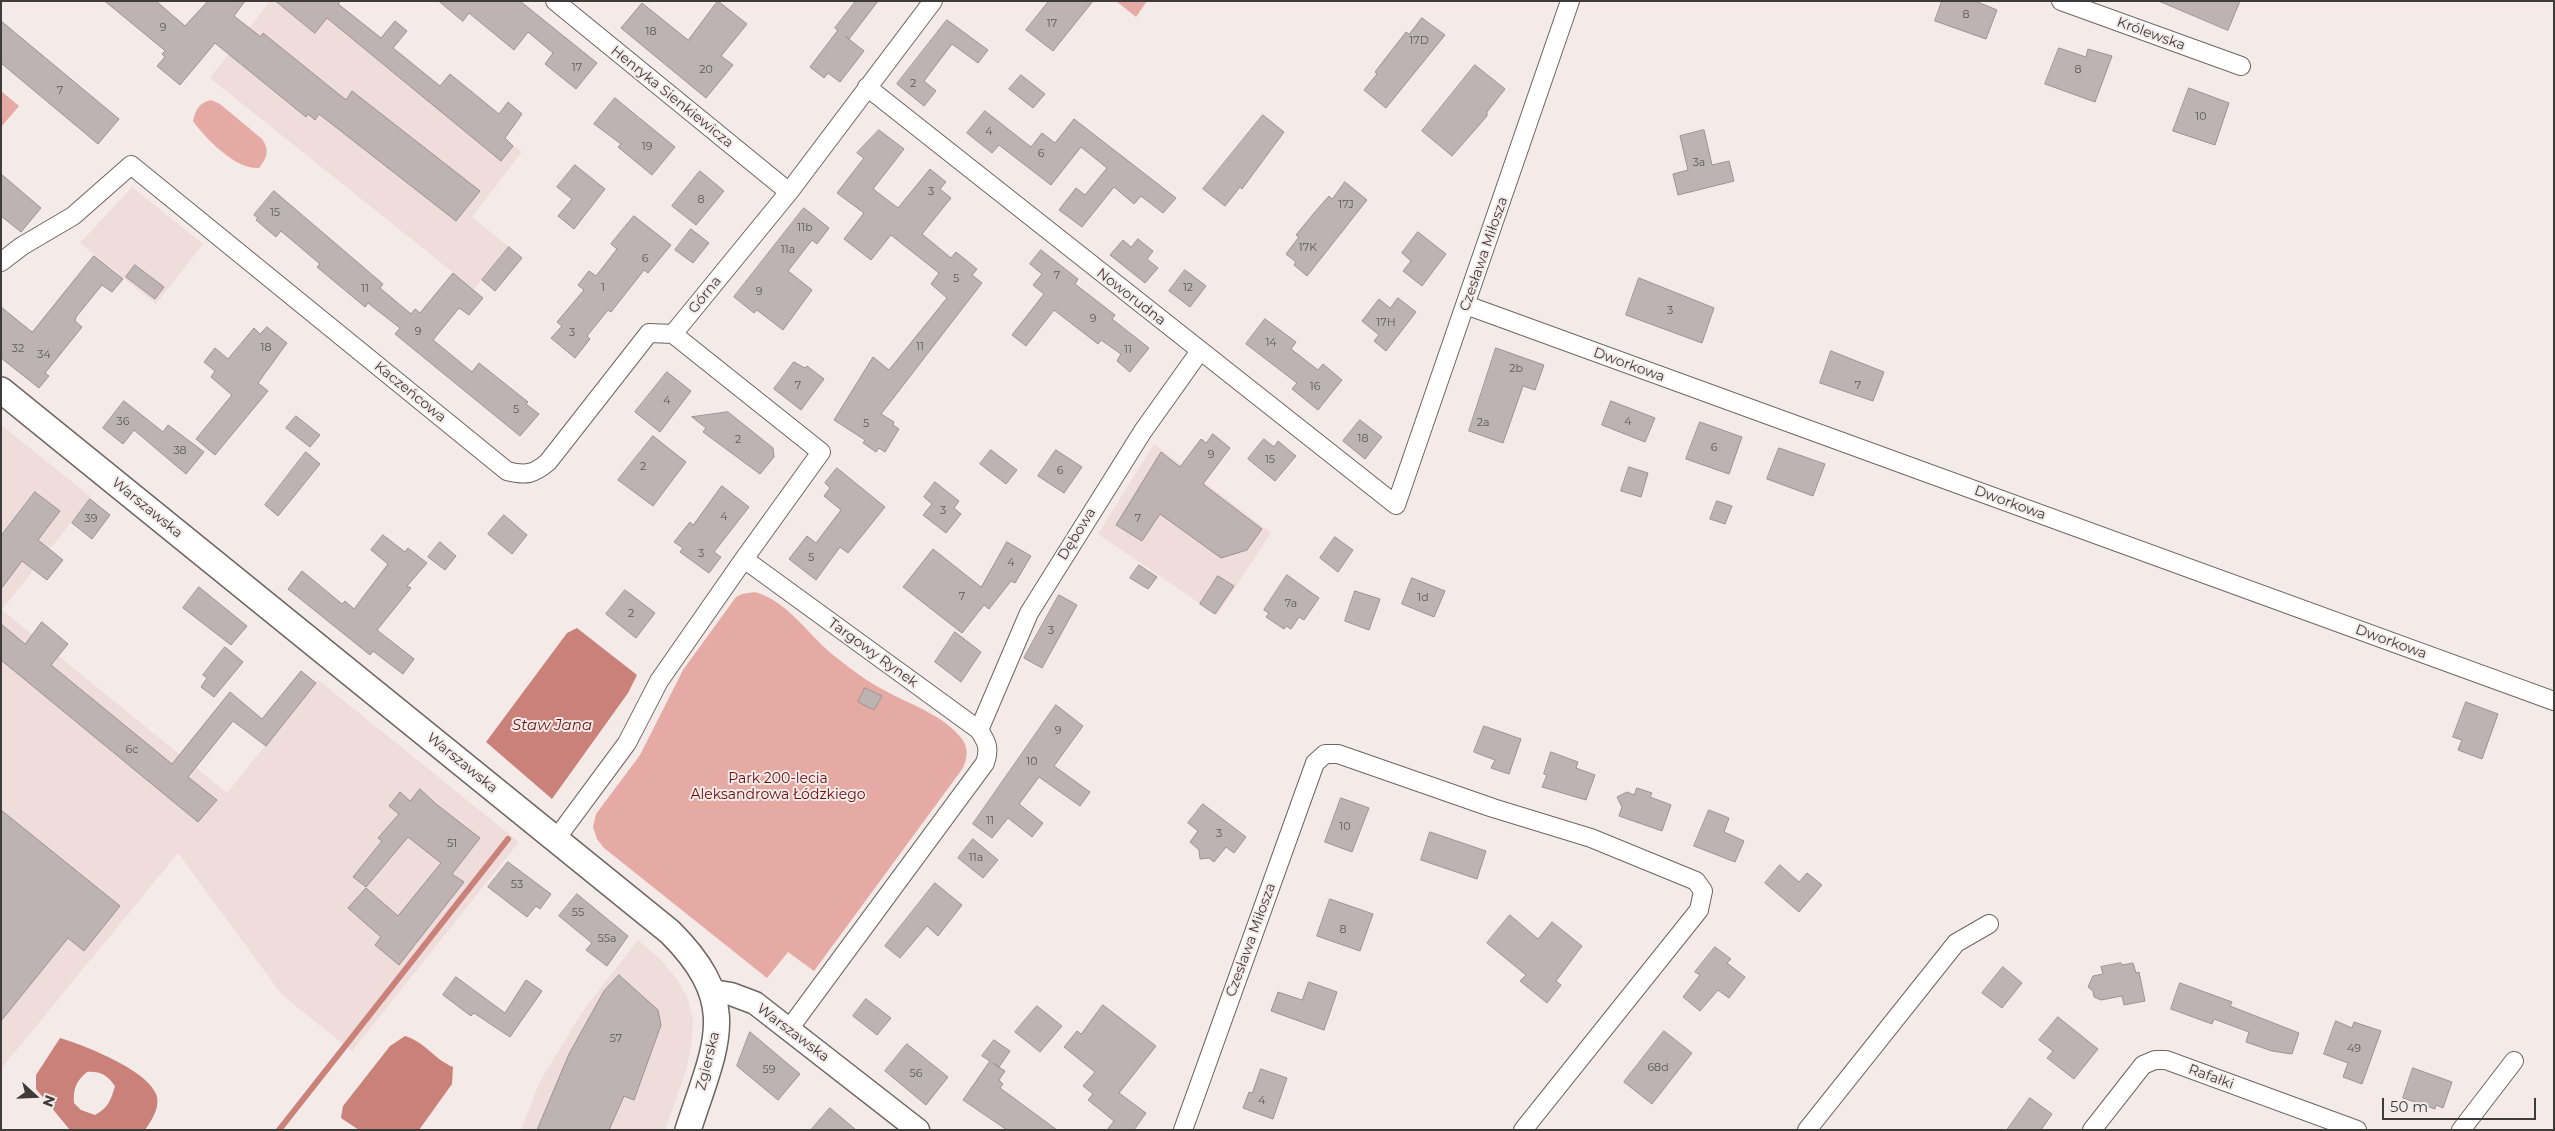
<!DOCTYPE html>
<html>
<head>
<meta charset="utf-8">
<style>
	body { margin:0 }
	#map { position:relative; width:2555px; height:1131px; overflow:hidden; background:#f4ebe9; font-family:Montserrat,sans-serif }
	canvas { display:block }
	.frame { position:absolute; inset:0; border:2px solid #3f3b3a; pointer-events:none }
	.north { position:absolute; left:10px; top:1071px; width:50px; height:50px; -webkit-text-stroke:4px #f4ebe9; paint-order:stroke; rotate:110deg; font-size:14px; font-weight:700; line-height:20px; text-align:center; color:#3f3b3a }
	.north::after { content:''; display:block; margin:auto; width:18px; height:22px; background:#3f3b3a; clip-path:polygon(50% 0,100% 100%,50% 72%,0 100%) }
	.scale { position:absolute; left:2382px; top:1098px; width:154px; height:22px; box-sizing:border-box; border:2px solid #3f3b3a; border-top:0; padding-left:6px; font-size:15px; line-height:18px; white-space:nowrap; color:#3f3b3a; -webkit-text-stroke:4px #f4ebe9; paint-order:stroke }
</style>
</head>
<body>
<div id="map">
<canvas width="2555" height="1131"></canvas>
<div class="frame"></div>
<div class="north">N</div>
<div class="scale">50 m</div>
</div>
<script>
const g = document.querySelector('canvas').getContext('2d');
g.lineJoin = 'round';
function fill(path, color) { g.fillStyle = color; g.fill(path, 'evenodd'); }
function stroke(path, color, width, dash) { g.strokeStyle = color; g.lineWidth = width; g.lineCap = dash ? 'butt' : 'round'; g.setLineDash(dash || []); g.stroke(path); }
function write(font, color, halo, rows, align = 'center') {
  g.font = font + ' Montserrat,sans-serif'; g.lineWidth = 4; g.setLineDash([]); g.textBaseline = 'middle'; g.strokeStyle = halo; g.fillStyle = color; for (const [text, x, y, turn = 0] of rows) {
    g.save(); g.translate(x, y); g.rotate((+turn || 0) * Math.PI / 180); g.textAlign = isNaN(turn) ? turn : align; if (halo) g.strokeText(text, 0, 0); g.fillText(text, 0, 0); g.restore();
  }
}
const built = new Path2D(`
	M 270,1 L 336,1 L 522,152 L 472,217 L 509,247 L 474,289 L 210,78 Z
	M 132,187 L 203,244 L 156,304 L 80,243 Z
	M 1,425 L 91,497 L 2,610 L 227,793 L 318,680 L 519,842 L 352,1051 L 282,995 L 178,853 L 1,1069 Z
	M 1154,444 L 1271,533 L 1217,615 L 1098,534 Z
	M 638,940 L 660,959 L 677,979 L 688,999 L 693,1020 L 692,1042 L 686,1071 L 665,1130 L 521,1130 L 540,1081 L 583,1011 Z`);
const green = new Path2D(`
	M 1116,1 L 1147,1 L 1136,17 Z
	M 1,91 L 19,106 L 1,127 Z
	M 211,100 L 220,104 L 262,139 C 270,150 267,158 259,168 C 236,170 206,139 193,121 C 196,109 199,103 211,100 Z
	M 755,592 C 787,601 807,633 832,654 C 847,666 865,680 882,689 C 908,704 943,714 962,739 C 969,748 967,759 963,768 L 814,971 L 788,952 L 767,978 L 604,848 L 597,839 L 593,827 L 596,814 L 640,755 L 683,670 L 736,597 L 742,594 Z`);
const water = new Path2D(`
	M 577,628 L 637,675 L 628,693 L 552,799 L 486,742 L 567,633 Z
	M 405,1036 C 425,1042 434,1059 453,1067 L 452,1084 L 419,1130 L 359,1130 L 341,1118 L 343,1106 L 390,1046 Z
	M 60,1038 C 84,1045 147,1070 156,1094 C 161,1106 152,1120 145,1130 L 70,1130 L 36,1089 L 36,1075 ZM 87,1072 C 100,1071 107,1075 115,1086 C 111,1100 108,1108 95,1115 L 81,1110 L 74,1103 C 73,1089 76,1081 87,1072 Z`);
const stream = new Path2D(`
	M 279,1130 L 508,839`);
const building = new Path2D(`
	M 105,1 L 156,1 L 185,26 L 208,1 L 245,1 L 234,16 L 261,37 L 263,33 L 346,100 L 352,91 L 480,191 L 456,221 L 319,114 L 315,120 L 308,114 L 306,117 L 215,43 L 180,85 L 157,66 L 165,57 L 162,54 L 165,51 Z
	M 276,1 L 341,1 L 338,4 L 381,38 L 395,21 L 407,31 L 393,48 L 440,86 L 450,74 L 499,114 L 508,102 L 522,114 L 505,138 L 513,146 L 501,161 L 327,18 L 315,33 Z
	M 439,1 L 520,1 L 597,63 L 576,89 L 545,64 L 553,53 L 528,32 L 514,50 L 469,13 L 463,21 Z
	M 718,1 L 747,24 L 721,56 L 733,65 L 706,98 L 621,28 L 642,3 L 688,40 Z
	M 856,1 L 878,1 L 849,39 L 845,36 L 864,51 L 840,82 L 828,73 L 824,78 L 810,67 L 838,30 L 835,28 Z
	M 1049,1 L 1093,1 L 1053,51 L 1026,30 Z
	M 1942,1 L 1975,1 L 1997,10 L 1986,39 L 1935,21 Z
	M 2159,1 L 2240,1 L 2228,30 Z
	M 1422,18 L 1445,35 L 1386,108 L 1364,90 L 1377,74 L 1375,72 L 1406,32 L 1409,34 Z
	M 947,20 L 988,50 L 978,63 L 952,44 L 924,81 L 936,91 L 924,106 L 897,84 Z
	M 1,21 L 119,119 L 98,144 L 1,63 Z
	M 2059,48 L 2086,57 L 2088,49 L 2112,56 L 2095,102 L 2045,84 Z
	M 1475,65 L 1505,89 L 1487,112 L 1487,116 L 1452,156 L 1422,131 Z
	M 1021,75 L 1045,94 L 1033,108 L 1009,89 Z
	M 2189,88 L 2229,103 L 2215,145 L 2173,131 Z
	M 615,98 L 675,147 L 652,175 L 618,147 L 621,144 L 594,124 Z
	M 985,111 L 1031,147 L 1042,133 L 1055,143 L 1074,119 L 1176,198 L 1163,213 L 1141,196 L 1134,204 L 1114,187 L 1082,227 L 1059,210 L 1076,188 L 1085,195 L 1107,168 L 1081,147 L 1051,185 L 999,145 L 992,153 L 967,133 Z
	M 1263,115 L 1284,132 L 1242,189 L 1240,187 L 1225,206 L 1203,189 Z
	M 879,130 L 904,149 L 873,189 L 898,208 L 930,169 L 946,182 L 940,189 L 951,198 L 922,234 L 951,258 L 956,252 L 977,269 L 972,275 L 982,283 L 881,414 L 894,422 L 893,425 L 899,429 L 885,452 L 879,448 L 876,452 L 863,443 L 865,440 L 834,420 L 873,357 L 889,370 L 947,298 L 931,284 L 939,273 L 891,235 L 871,260 L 844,239 L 864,213 L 837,193 L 864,158 L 857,153 Z
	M 1704,130 L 1712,165 L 1729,161 L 1734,181 L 1678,195 L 1673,174 L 1688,170 L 1680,136 Z
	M 575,165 L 605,189 L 574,229 L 558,216 L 572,199 L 557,187 Z
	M 700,171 L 724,191 L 696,225 L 672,206 Z
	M 1,174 L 41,208 L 21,232 L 1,216 Z
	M 1345,182 L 1367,200 L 1307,276 L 1294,265 L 1296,262 L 1286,254 L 1299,237 L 1296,235 L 1314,213 L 1329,196 L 1332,199 Z
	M 274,191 L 383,284 L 380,288 L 411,314 L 415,309 L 420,313 L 453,273 L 483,298 L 469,315 L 459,308 L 433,340 L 472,372 L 479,363 L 528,402 L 526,404 L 539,414 L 520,436 L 395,334 L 400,328 L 368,303 L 365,307 L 317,267 L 320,264 L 281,231 L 276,237 L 256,220 L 258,218 L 254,215 Z
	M 804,208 L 829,228 L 817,244 L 812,240 L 788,271 L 812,290 L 783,330 L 757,310 L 754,313 L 734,297 Z
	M 634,216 L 671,245 L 648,273 L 644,270 L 611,312 L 608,310 L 587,336 L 590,339 L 575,358 L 551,338 L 562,326 L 557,322 L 584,290 L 578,285 L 589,271 L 596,276 L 617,249 L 611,244 Z
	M 691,229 L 709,243 L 693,263 L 675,250 Z
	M 1418,232 L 1446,254 L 1422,286 L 1403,271 L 1411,261 L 1402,253 Z
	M 1138,239 L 1153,251 L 1147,259 L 1158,268 L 1145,283 L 1110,255 L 1123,240 L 1131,247 Z
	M 509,247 L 522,258 L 495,291 L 482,280 Z
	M 1041,250 L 1078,279 L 1075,284 L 1115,315 L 1112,319 L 1149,348 L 1130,372 L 1117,361 L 1121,354 L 1101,340 L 1098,344 L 1054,310 L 1026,346 L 1012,335 L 1044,294 L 1033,285 L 1042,274 L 1030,264 Z
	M 94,256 L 123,279 L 112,292 L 102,285 L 76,317 L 75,321 L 82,327 L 45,373 L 49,376 L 39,388 L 1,358 L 1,307 L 32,332 Z
	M 135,265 L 164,287 L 155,299 L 126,277 Z
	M 1185,270 L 1206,286 L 1190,307 L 1169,291 Z
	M 1639,278 L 1714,308 L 1702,343 L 1626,315 Z
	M 1398,298 L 1416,312 L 1386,351 L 1374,341 L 1379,335 L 1362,321 L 1379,299 L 1390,308 Z
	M 1265,319 L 1296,342 L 1291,349 L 1318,370 L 1323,364 L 1342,380 L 1318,410 L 1292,389 L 1297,383 L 1246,344 Z
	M 267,327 L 287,343 L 258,383 L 268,391 L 215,455 L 196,439 L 232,395 L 211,377 L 215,371 L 204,362 L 215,348 L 228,359 L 254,328 L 260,334 Z
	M 1496,348 L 1544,365 L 1535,390 L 1523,386 L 1503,443 L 1469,431 Z
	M 1831,351 L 1884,372 L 1873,401 L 1820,383 Z
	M 794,362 L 805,368 L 807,366 L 824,379 L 801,410 L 774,389 Z
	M 667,372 L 691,391 L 660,432 L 635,412 Z
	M 124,401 L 163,432 L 168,425 L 204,452 L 186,474 L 134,430 L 123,444 L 103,428 Z
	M 1611,401 L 1655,418 L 1645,442 L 1602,425 Z
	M 728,412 L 773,448 L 774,457 L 760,474 L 703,432 L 706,428 L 692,417 Z
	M 296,416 L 320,435 L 310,447 L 286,428 Z
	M 1360,420 L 1382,437 L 1365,459 L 1343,441 Z
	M 1700,422 L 1742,437 L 1729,474 L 1686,459 Z
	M 1213,434 L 1230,448 L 1203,484 L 1262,529 L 1247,550 L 1221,558 L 1160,514 L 1142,541 L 1116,525 L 1161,452 L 1180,467 L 1201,439 L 1206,443 Z
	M 653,436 L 686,462 L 653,506 L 618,480 Z
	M 1264,439 L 1274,447 L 1278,441 L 1296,456 L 1275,481 L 1248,459 Z
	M 1779,448 L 1825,464 L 1813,496 L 1767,479 Z
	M 991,450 L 1017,470 L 1006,484 L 980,464 Z
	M 1056,450 L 1082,467 L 1064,493 L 1038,476 Z
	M 306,452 L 320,464 L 278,516 L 265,505 Z
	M 1629,467 L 1648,473 L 1641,497 L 1621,491 Z
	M 837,468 L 885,507 L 848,553 L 840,547 L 816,580 L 789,559 L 807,536 L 816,543 L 841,510 L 824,496 L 830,488 L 825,483 Z
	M 935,482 L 959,501 L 954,508 L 961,514 L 946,533 L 923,515 L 932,504 L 924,497 Z
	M 722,486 L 749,507 L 714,552 L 721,557 L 709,573 L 680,552 L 683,548 L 674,542 L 690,522 L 693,525 Z
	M 35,492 L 60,511 L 38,540 L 63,560 L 47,580 L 22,561 L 1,589 L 1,536 Z
	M 90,499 L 110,515 L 92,539 L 72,523 Z
	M 1717,501 L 1732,506 L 1725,524 L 1710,519 Z
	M 504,515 L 527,535 L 512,554 L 488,534 Z
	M 383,535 L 405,552 L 408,548 L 427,563 L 407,586 L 411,588 L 377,630 L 414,659 L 403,674 L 373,651 L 370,655 L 288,589 L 302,571 L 342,604 L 345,601 L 354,609 L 388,564 L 371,550 Z
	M 1335,537 L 1353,550 L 1338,572 L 1320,558 Z
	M 440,542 L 456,556 L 445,570 L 428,557 Z
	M 1007,542 L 1031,556 L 1015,583 L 1011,581 L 989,609 L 984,605 L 962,633 L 903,587 L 933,549 L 981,587 Z
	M 1139,565 L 1157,577 L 1148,589 L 1130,578 Z
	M 1287,575 L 1319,598 L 1304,620 L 1299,617 L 1291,629 L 1286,626 L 1284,629 L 1266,617 L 1269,613 L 1264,610 Z
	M 1218,576 L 1234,586 L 1215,614 L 1200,604 Z
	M 1412,578 L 1445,591 L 1434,617 L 1402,604 Z
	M 199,587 L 247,626 L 231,645 L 183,608 Z
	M 625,590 L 655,613 L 636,638 L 606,614 Z
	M 1355,591 L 1380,599 L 1369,630 L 1345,621 Z
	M 1059,595 L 1077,605 L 1042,668 L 1024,658 Z
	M 42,622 L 68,644 L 51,665 L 172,764 L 230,692 L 262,719 L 301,671 L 316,683 L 266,746 L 233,721 L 188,777 L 217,800 L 198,822 L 1,660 L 1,624 L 25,644 Z
	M 955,632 L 981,652 L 961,682 L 935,662 Z
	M 225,647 L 243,662 L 214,697 L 201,687 L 207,678 L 203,675 Z
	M 865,688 L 882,696 L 874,710 L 858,702 Z
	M 2466,702 L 2498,714 L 2482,759 L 2458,750 L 2462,740 L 2453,737 Z
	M 1056,705 L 1083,726 L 1054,766 L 1090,792 L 1080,806 L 1039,777 L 1019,804 L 1043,823 L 1032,837 L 1008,818 L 992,838 L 973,824 Z
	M 1484,726 L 1521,739 L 1509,774 L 1491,768 L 1495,760 L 1474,752 Z
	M 1551,752 L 1578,762 L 1576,768 L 1595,775 L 1586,800 L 1542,787 L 1547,775 L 1544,774 Z
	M 1637,788 L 1652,793 L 1650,797 L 1671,805 L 1662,831 L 1619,816 L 1622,807 L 1617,797 L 1627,792 L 1634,795 Z
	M 420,789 L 436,804 L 480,838 L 452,874 L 464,882 L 399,965 L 375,945 L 381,937 L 348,908 L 366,888 L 398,916 L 441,863 L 408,837 L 366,887 L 353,877 L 382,841 L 378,838 L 399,814 L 389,806 L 400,792 L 410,801 Z
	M 1341,798 L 1369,808 L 1352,852 L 1325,842 Z
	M 1203,804 L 1246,837 L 1234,853 L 1226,847 L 1214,862 L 1209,858 L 1200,859 L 1199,850 L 1190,842 L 1198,831 L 1188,823 Z
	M 1,810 L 120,906 L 84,951 L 68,938 L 1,1021 Z
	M 1709,810 L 1729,818 L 1724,832 L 1744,841 L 1735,862 L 1694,846 Z
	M 1430,832 L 1486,851 L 1477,879 L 1421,860 Z
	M 973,839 L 998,860 L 983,878 L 958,858 Z
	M 508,862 L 551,894 L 540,909 L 536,906 L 527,917 L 488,887 Z
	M 1780,865 L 1799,882 L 1807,873 L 1822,885 L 1799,912 L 1765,883 Z
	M 935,883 L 962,905 L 938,936 L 927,926 L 900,958 L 885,946 Z
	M 577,894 L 628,936 L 607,966 L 586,950 L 592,943 L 559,916 Z
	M 1330,899 L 1373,914 L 1360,951 L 1317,936 Z
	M 1510,915 L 1538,939 L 1552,922 L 1582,946 L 1556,981 L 1561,985 L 1547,1003 L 1520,981 L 1526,975 L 1487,943 Z
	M 1715,947 L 1731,959 L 1727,963 L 1745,977 L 1729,998 L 1718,990 L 1700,1011 L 1683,997 L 1700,975 L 1695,972 Z
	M 2121,963 L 2122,965 L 2133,963 L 2136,973 L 2139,972 L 2145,1001 L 2124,1005 L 2122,996 L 2101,1000 L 2094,997 L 2093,991 L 2088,987 L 2093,976 L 2103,974 L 2101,967 Z
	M 2003,967 L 2022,983 L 2002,1008 L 1982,993 Z
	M 619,975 L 658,1010 L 661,1025 L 634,1100 L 624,1096 L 609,1130 L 537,1130 L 569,1054 L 604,991 Z
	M 456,977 L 505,1013 L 526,980 L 542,991 L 510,1037 L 474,1013 L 471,1016 L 443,995 Z
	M 1309,982 L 1337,992 L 1324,1030 L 1271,1011 L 1278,992 L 1302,1000 Z
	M 2180,983 L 2232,1002 L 2230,1006 L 2299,1033 L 2292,1054 L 2272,1051 L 2246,1042 L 2249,1032 L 2214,1019 L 2212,1024 L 2171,1009 Z
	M 866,999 L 891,1018 L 877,1035 L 853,1016 Z
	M 1103,1005 L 1156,1046 L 1119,1093 L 1146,1113 L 1134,1130 L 1107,1130 L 1114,1121 L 1088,1100 L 1093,1094 L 1083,1086 L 1095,1072 L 1064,1047 L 1077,1031 L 1081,1034 Z
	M 1037,1006 L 1062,1026 L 1040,1052 L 1015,1032 Z
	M 2058,1017 L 2098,1049 L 2074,1079 L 2047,1058 L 2053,1051 L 2039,1040 Z
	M 2336,1021 L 2352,1028 L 2354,1022 L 2381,1031 L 2362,1084 L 2343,1077 L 2348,1063 L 2324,1054 Z
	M 1664,1031 L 1692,1053 L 1652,1104 L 1624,1082 Z
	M 750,1032 L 800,1074 L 778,1100 L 737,1066 Z
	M 994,1040 L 1010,1051 L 999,1067 L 993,1063 L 1005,1071 L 999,1080 L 1003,1084 L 1000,1088 L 1057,1130 L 1007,1130 L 963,1100 L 990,1061 L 982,1056 Z
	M 907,1044 L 948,1077 L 926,1105 L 885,1071 Z
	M 2413,1068 L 2452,1082 L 2443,1108 L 2436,1105 L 2435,1109 L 2403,1098 Z
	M 1261,1069 L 1287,1078 L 1273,1119 L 1243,1108 L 1249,1092 L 1252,1093 Z
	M 2030,1098 L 2052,1114 L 2041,1130 L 2007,1130 Z
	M 830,1108 L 856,1130 L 811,1130 Z`);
const minor = new Path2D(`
	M 555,1 L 789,192
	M 2061,1 L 2241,66
	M 867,87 L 1396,505 L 1570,1
	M 1,262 L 22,246 L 73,216 L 131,165 L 507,471 C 526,476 534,474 548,462 L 649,333 L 673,334
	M 1466,305 L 2554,701
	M 673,334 L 789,192 L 933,1
	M 673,334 L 821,452 L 744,559
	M 979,730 L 1029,613 L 1143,431 L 1200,351
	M 556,839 L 627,743 L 659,681 L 744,559 L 979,730 C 987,742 990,749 985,763 L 789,1029
	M 1183,1130 L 1315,763 L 1325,754 L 1338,754 L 1493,808 L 1591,838 L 1696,881 L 1703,891 L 1699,910 L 1523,1130
	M 1807,1130 L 1956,943 L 1989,924
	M 2092,1130 L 2143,1065 L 2155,1060 L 2166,1060 L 2357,1130
	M 2461,1130 L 2514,1061`);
const tertiary = new Path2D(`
	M 713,991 L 731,994 L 755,1003 L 918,1130`);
const secondary = new Path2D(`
	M 1,390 L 670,932 C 742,1004 716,1044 688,1130`);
const numberNames = [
	["8",1966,15],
	["17",1052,24],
	["9",163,28],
	["18",651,32],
	["17D",1419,41],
	["17",577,68],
	["20",706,70],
	["8",2078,70],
	["2",913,84],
	["7",60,91],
	["10",2201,117],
	["4",989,132],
	["19",647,147],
	["6",1041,154],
	["3a",1699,163],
	["3",931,192],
	["8",701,200],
	["17J",1346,205],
	["15",275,213],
	["11b",805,228],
	["17K",1308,248],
	["11a",788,250],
	["6",645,259],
	["7",1057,276],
	["5",956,279],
	["1",603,288],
	["12",1188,288],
	["11",365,289],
	["9",759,292],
	["3",1670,311],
	["9",1093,319],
	["17H",1386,323],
	["9",418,332],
	["3",572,333],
	["14",1271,343],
	["11",920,347],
	["18",266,348],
	["32",18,349],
	["11",1128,350],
	["34",44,355],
	["2b",1516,369],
	["7",798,386],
	["7",1858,386],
	["16",1315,387],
	["4",667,401],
	["5",516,410],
	["36",123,422],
	["4",1628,422],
	["2a",1483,423],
	["5",866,424],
	["18",1363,439],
	["2",738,440],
	["6",1714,448],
	["38",180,451],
	["9",1211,455],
	["15",1270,460],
	["2",643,467],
	["6",1060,471],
	["3",943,511],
	["4",724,517],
	["39",91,519],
	["7",1138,519],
	["3",701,554],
	["5",811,558],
	["4",1011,563],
	["7",962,597],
	["1d",1423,598],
	["7a",1291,604],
	["2",631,614],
	["3",1051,631],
	["9",1058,731],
	["6c",132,750],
	["10",1032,762],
	["11",990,821],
	["10",1345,827],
	["3",1219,834],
	["51",452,844],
	["11a",976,858],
	["53",517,885],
	["55",578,913],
	["8",1343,930],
	["55a",607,939],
	["57",616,1039],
	["49",2354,1049],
	["68d",1658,1068],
	["59",769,1070],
	["56",916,1074],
	["4",1262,1101]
];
const streetNames = [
	["Królewska",2151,34,20],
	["Henryka Sienkiewicza",672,97,39],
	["Czesława Miłosza",1484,254,-71],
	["Górna",705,295,-51],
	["Noworudna",1131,297,38],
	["Dworkowa",1629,365,20],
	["Kaczeńcowa",410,392,39],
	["Dworkowa",2010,503,20],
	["Warszawska",147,508,39],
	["Dębowa",1077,534,-58],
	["Dworkowa",2391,642,20],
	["Targowy Rynek",873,653,36],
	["Warszawska",462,763,39],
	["Czesława Miłosza",1251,940,-70],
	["Warszawska",793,1033,37],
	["Zgierska",708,1061,-76],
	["Rafałki",2211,1077,20]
];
const parkNames = [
	["Park 200-lecia",778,779],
	["Aleksandrowa Łódzkiego",778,795]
];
const waterNames = [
	["Staw Jana",552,726]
];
fill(built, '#eeddda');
fill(green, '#e5aaa3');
fill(water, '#ca817a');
stroke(stream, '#ca817a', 6);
fill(building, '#bcb3b2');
stroke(building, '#9b9291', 1);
stroke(minor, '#6d6564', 20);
stroke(tertiary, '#6d6564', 25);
stroke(secondary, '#6d6564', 28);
stroke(minor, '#fff', 18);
stroke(tertiary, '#fff', 22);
stroke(secondary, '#fff', 25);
write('11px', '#5e5958', null, numberNames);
write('14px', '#3f3b3a', '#f4ebe9', streetNames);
write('14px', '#670d0f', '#f4ebe9', parkNames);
write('italic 15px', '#6c1414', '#f4ebe9', waterNames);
</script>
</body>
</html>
